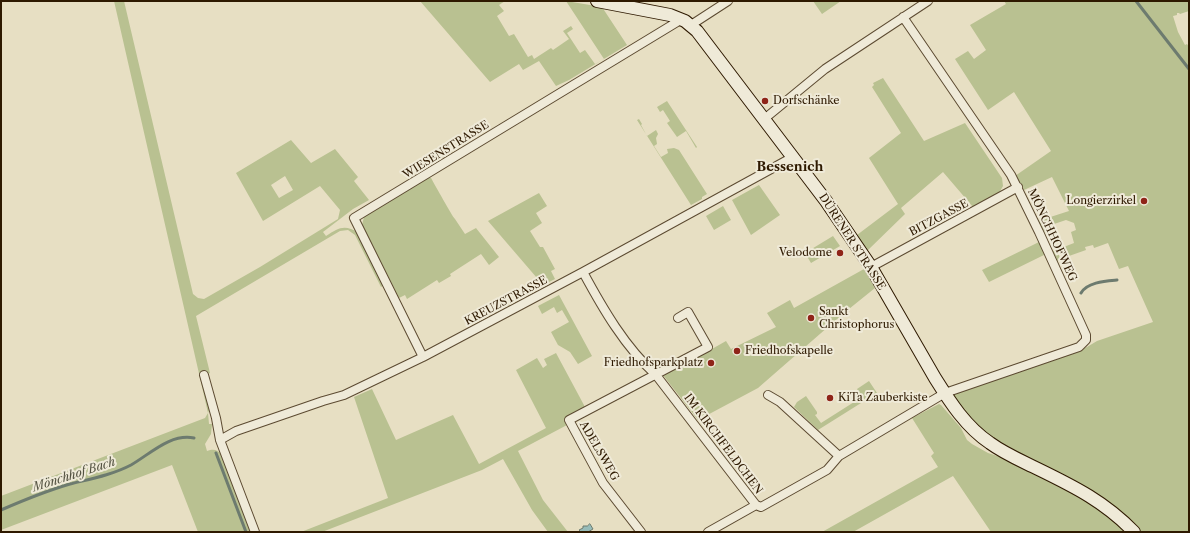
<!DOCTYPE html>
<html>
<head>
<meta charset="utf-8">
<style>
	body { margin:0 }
	#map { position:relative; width:1190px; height:533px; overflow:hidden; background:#e7dfc3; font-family:"Libre Caslon Text",serif }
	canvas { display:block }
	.frame { position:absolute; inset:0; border:2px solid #2e1900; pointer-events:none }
</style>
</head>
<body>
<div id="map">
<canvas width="1190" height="533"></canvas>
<div class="frame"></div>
</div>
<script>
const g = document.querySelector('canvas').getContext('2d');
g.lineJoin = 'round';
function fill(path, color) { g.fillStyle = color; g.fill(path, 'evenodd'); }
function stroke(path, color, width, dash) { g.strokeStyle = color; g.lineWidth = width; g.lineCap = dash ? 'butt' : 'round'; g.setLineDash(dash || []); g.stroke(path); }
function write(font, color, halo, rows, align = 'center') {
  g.font = font + ' "Libre Caslon Text",serif'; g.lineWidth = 4; g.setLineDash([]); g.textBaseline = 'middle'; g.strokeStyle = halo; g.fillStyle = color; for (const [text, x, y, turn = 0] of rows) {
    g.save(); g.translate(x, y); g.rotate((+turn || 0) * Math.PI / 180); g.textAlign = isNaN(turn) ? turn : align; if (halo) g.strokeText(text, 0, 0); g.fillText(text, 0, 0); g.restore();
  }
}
const green = new Path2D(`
	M 114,1 L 124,1 L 193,294 L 198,298 L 204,299 L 260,267 L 338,219 L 340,210 L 320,186 L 263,221 L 236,173 L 291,140 L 311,163 L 335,149 L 358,177 L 354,181 L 369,200 L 353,209 L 323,232 L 326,236 C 339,228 344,224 359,233 L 384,285 L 381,287 L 355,235 L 348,230 L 340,231 L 196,316 L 210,373 L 204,375 L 210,408 L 208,413 L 209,424 L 212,424 L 211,434 L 205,444 L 207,451 C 213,449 217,449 222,455 L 252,532 L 198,532 L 172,465 L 1,530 L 1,496 L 205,418 L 208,413 ZM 285,176 L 293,190 L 279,198 L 271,185 Z
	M 420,1 L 505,1 L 499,5 L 504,11 L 497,16 L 509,36 L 514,34 L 528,57 L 532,55 L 534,59 L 551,48 L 553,50 L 569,39 L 563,31 L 571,26 L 573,29 L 567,33 L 580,53 L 585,50 L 595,64 L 604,59 L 566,1 L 602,7 L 627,45 L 569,80 L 556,86 L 539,61 L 523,70 L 519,64 L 490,82 Z
	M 813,1 L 841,1 L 822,14 Z
	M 1004,1 L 1189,1 L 1189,11 L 1180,14 L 1179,13 L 1177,13 L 1177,15 L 1173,16 L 1178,32 L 1185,45 L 1187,44 L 1189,47 L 1189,532 L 1140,532 L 1138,529 L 1016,454 L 976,426 L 953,396 L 954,394 L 1087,347 L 1097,341 L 1153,322 L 1128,266 L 1119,269 L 1108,243 L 1094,248 L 1093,245 L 1085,247 L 1086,250 L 1069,256 L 1068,253 L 1059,255 L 1060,260 L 1055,262 L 1051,252 L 1074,243 L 1071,232 L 1076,230 L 1074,223 L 1066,220 L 1054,224 L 1056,231 L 1046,234 L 1038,221 L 1069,211 L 1052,177 L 1024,190 L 1015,176 L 1051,151 L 1014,92 L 988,110 L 955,59 L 968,51 L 974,59 L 986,50 L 970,25 L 1006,4 Z
	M 883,78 L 924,141 L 965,123 L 1002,178 L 1003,186 L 999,193 L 973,207 L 943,172 L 901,208 L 905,214 L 867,251 L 857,235 L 898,204 L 869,158 L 901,133 L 872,87 L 874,85 L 873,83 Z
	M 667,101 L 697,147 L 696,148 L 686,131 L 677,137 L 667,123 L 670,121 L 663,110 L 660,112 L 657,107 Z
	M 639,119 L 642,124 L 641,125 L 647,136 L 656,130 L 658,134 L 656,138 L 657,144 L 654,146 L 661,157 L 668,153 L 667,149 L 674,148 L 679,150 L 707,194 L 702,197 L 702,199 L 691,205 L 637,120 Z
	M 429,177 L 431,178 C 435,185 452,216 455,219 L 465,234 L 476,228 L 499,257 L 489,265 L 481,254 L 450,274 L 451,276 L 439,283 L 437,280 L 407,299 L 405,295 L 399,298 L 362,225 L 364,217 Z
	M 759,185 L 780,215 L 751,235 L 732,200 Z
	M 539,193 L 547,206 L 536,213 L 542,223 L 530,231 L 540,247 L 543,247 L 555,269 L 551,271 L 555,279 L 543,285 L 488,221 Z
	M 723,206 L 731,220 L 714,230 L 706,216 Z
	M 833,236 L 840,246 L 811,263 L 805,253 Z
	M 1039,242 L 1046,254 L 989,282 L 982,270 Z
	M 864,269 L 875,288 L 844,313 L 758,388 L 698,420 L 652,361 L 682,366 L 726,341 L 731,349 L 776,327 L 767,313 L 790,300 L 794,308 Z
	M 559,295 L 592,356 L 578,364 L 570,352 L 558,345 L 551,332 L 569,322 L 562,310 L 557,313 L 554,307 L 542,314 L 538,306 Z
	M 556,353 L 585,407 L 564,419 L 567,425 L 518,451 L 543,500 L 568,532 L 548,532 L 532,510 L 503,459 L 482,470 L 322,532 L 301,532 L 388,498 L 354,397 L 372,389 L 396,440 L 453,415 L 479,464 L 546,428 L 516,370 L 537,358 L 543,368 L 547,365 L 544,359 Z
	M 869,381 L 877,393 L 818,430 L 794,407 L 797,402 L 806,396 L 817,412 L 817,414 L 815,415 L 821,423 L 862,397 L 857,389 Z
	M 939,404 L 941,405 L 961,428 L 967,440 L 972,444 L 988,453 L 1013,461 L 1082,495 L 1129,532 L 991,532 L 953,476 L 853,532 L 822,532 L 938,467 L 931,456 L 934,453 L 912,418 Z`);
const water = new Path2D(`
	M 590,524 L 593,529 L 588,532 L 581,532 L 579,530 L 583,528 L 583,526 L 587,526 Z`);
const stream = new Path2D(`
	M 1136,1 L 1189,69
	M 1081,293 C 1087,282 1106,281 1117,280
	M 216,453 L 246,532
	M 1,510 C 24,500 46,491 70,484 C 90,479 112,475 131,465 C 150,454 171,433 194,438`);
const street = new Path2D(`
	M 691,25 L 728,1
	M 763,120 L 825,69 L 928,1
	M 871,267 L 1018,187
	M 583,272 C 603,309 625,347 656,375 L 756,505 L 761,507 L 827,470 L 839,456
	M 423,357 L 354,218 L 682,19
	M 204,375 L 216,418 L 220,440 L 255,532
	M 768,395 L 780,402 L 839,456 L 945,393 L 1079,347 L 1086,340 L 1086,335 L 1039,232 L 1011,175 L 903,17
	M 220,440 L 236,431 L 323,401 L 344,395 L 423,357 L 583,272 L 793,157
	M 641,532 L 603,483 L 569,420 L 708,347 L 688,312 L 678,318
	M 708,532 L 756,505`);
const secondary = new Path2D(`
	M 597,1 L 670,15 L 685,21 L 697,31 L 826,201 L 871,267 L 935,378 C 950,402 966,427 990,443 C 1005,454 1022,461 1038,469 C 1075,487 1105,502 1134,532`);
const markers = [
	[765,101,4,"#8f2418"],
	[1144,201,4,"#8f2418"],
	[840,253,4,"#8f2418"],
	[811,318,4,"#8f2418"],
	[737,351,4,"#8f2418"],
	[711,363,4,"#8f2418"],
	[830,398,4,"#8f2418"]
];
const poiNames = [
	["Dorfschänke",773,101],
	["Longierzirkel",1136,201,"right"],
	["Velodome",832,253,"right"],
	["Sankt",819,312],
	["Christophorus",819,325],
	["Friedhofskapelle",745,351],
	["Friedhofsparkplatz",703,363,"right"],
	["KiTa Zauberkiste",838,398]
];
const streetNames = [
	["WIESENSTRASSE",446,150,-32],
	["BITZGASSE",939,218,-28],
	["MÖNCHHOFWEG",1052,235,65],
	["DÜRENER STRASSE",852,242,57],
	["KREUZSTRASSE",506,301,-28],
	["IM KIRCHFELDCHEN",723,444,53],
	["ADELSWEG",599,451,60]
];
const waterNames = [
	["Mönchhof Bach",74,475,-18]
];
const quarterNames = [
	["Bessenich",790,167]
];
fill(green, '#b9c191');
fill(water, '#97bcb9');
stroke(water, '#6d7b6f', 1);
stroke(stream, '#6d7b6f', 3);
stroke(street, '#5c4a31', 10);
stroke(secondary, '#2e1900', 14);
stroke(street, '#efead8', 8);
stroke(secondary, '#efead8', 12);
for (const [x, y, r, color] of markers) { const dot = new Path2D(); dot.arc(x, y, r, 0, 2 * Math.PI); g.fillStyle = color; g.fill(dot); stroke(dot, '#efead8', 1.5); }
write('11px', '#2e1900', '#efead8', poiNames, 'left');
write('11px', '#2e1900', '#efead8', streetNames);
write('italic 12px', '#535241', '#efead8', waterNames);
write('bold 13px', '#2e1900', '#efead8', quarterNames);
</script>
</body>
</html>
